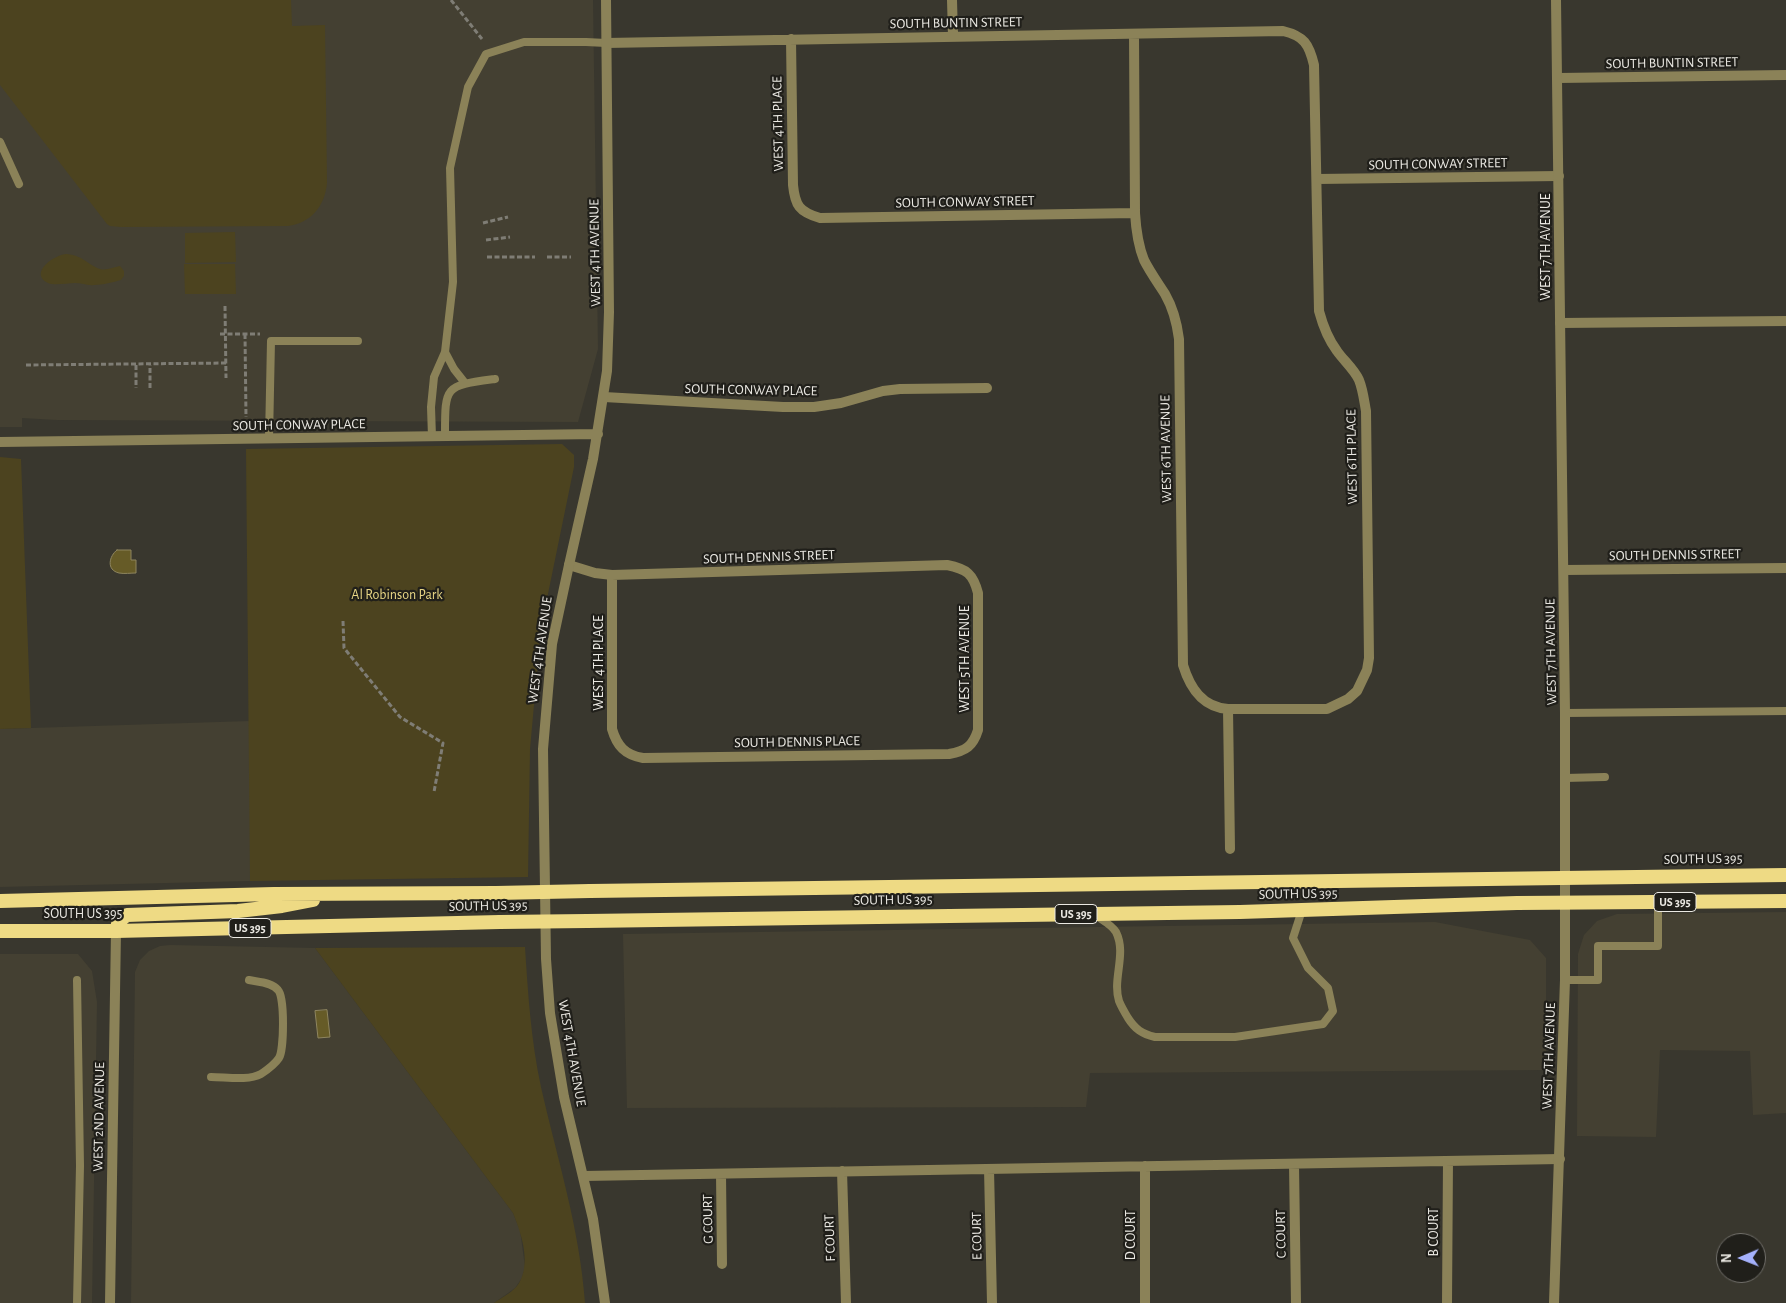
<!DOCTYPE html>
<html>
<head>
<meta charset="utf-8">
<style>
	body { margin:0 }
	#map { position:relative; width:1786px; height:1303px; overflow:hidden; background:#39372e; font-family:"Alegreya Sans",sans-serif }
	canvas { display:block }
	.north { position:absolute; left:1716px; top:1233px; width:50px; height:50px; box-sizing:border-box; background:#201f1a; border:1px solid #716f6a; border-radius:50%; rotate:269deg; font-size:14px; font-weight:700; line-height:20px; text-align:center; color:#eae8e2 }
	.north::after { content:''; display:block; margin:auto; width:18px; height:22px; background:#a5b1fc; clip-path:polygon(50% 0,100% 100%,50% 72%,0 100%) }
</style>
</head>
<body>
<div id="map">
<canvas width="1786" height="1303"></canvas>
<div class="north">N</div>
</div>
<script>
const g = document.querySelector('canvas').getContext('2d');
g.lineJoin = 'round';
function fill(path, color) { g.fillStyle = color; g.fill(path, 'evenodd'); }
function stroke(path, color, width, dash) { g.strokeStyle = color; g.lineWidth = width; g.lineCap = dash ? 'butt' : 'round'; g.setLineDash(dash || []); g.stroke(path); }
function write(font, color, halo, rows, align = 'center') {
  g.font = font + ' "Alegreya Sans",sans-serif'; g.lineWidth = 4.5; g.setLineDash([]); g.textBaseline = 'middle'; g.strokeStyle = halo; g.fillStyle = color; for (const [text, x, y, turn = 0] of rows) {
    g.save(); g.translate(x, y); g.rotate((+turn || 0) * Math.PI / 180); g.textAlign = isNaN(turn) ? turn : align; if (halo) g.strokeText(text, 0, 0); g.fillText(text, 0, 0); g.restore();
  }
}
const built = new Path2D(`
	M 0,0 L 593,0 L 598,349 L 578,422 L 57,420 L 22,418 L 22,427 L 0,427 Z
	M 250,721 L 250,881 L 0,887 L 0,729 Z
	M 1786,912 L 1786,1113 L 1753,1115 L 1750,1051 L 1660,1050 L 1656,1137 L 1577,1136 L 1578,954 L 1584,935 L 1597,921 L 1617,914 Z
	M 1435,922 L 1530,940 L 1546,958 L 1546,1070 L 1090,1073 L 1086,1107 L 627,1108 L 623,934 Z
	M 170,945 L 315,948 L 513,1213 L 520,1230 L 525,1267 L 522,1278 L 515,1288 L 494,1303 L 131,1303 L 135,972 L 140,960 L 149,951 L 160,946 Z
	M 0,954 L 78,954 L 92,971 L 97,1002 L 92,1303 L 0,1303 Z`);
const green = new Path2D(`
	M 0,0 L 291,0 L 292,26 L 325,25 L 327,183 C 325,206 311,223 288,226 L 121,227 L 110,226 L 107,224 L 0,85 Z
	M 235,232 L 236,262 L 185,263 L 185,233 Z
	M 67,254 C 84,256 88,265 100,269 C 107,271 113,267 120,266 L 124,271 L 124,276 L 121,280 C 113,282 103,285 94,285 C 88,286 82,283 75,283 C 67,283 55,286 48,283 C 28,273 55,254 67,254 Z
	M 184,264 L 235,264 L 236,294 L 185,294 Z
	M 562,444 L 574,455 L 574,467 L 541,628 L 530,749 L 528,877 L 250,881 L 246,449 Z
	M 0,457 L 21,459 L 31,728 L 0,729 Z
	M 525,947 C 528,994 531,1040 541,1087 C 557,1158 580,1229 585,1303 L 494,1303 C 501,1298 511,1293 517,1286 C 532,1266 522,1235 513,1213 L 315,948 Z`);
const water = new Path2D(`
	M 117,550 L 131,550 L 131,560 L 136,560 L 136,573 C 131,573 124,574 119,573 C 106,570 109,556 117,550 Z
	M 327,1010 L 330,1037 L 318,1038 L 315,1011 Z`);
const path = new Path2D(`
	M 451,0 L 482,39
	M 483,223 L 508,217
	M 486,240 L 510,237
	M 487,257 L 535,257
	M 547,257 L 571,257
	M 225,306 L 226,378
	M 220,334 L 260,334
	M 245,334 L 246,417
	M 26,365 L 226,363
	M 136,365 L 136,388
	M 150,388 L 150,365
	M 343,621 L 344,648 L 400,717 L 443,743 L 434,792`);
const service = new Path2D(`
	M 0,142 L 19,184
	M 445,352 L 454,369 L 465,383
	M 432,437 L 431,407 L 434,377 L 445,352 L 453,282 L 450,168 L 468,87 L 486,54 L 524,42 L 586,42 L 606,43
	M 445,437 C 445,385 444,386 495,379
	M 269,439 L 271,341 L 358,341
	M 1565,713 L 1786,711
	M 1565,778 L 1605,777
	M 1095,915 C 1102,920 1112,925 1116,932 C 1127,954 1112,979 1119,1001 C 1121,1006 1125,1013 1128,1018 C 1135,1029 1142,1034 1155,1037 L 1235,1037 L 1323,1024 L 1333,1011 L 1328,988 L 1308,968 L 1293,938 L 1302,910
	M 1565,980 L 1598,980 L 1598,946 L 1658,946 L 1658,902
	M 211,1077 C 226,1077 248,1081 261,1074 C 267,1070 275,1064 279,1058 C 284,1050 285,997 278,990 C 272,982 258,982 249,980
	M 77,1303 L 80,1166 L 77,980`);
const minor = new Path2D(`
	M 952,0 L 953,36
	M 1134,34 L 1135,213 C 1136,230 1138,245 1144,260 C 1150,272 1158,283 1165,294 C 1173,308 1177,323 1179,339 L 1183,665 C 1190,688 1202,707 1228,709 L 1230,849
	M 791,39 L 793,185 C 795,205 799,212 820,218 L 1135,213
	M 606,43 L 1283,31 C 1304,36 1309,44 1314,65 L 1319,311 C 1323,326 1328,339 1337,351 C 1344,361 1354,369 1359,380 C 1363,390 1364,400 1366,411 L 1369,658 L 1367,670 L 1357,691 L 1348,699 L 1327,709 L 1228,709
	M 1558,78 L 1786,75
	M 1317,179 L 1559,176
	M 1560,323 L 1786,321
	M 604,397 L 783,407 L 814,407 L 841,403 L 883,391 L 900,389 L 987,388
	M 569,565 L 595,573 L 612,575 L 947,565 C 967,569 973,574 978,593 L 978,730 C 973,746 966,751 949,754 L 643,758 C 625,755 617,746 612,729 L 612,575
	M 1564,570 L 1786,568
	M 1294,1164 L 1296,1303
	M 1145,1166 L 1145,1303
	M 989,1169 L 992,1303
	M 842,1171 L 846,1303
	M 721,1174 L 722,1264
	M 584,1176 L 1560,1159
	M 110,1303 L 116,931
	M 1447,1303 L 1448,1161`);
const tertiary = new Path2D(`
	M 0,442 L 598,434
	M 605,1303 L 593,1219 L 564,1097 L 550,1013 L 546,959 L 543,749 L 552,644 L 569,565 L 593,459 L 607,371 L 609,312 L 606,0
	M 1554,1303 L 1565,980 L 1565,713 L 1556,0`);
const trunk = new Path2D(`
	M 590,891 L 1786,875
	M 0,901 L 274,894 L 496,893
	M 587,921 L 1240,912 L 1517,903 L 1786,901
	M 0,931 L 116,931 L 500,922
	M 116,931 L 119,921 L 127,915 L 238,911 L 282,906 L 313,900`);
const trunkBridge = new Path2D(`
	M 496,893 L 590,891
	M 500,922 L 587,921`);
const shields = [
	[1675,902,42],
	[1076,914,42],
	[250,928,42]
];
const shieldNames = [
	["US 395",1675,902],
	["US 395",1076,914],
	["US 395",250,928]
];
const streetNames = [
	["SOUTH BUNTIN STREET",956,23,-1],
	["SOUTH BUNTIN STREET",1672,63,-1],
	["WEST 4TH PLACE",778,124,-91],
	["SOUTH CONWAY STREET",1438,164,-1],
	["SOUTH CONWAY STREET",965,202,-1],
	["WEST 7TH AVENUE",1546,247,-90],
	["WEST 4TH AVENUE",595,253,-91],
	["SOUTH CONWAY PLACE",751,390,1],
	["SOUTH CONWAY PLACE",299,425,-1],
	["WEST 6TH AVENUE",1166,449,-91],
	["WEST 6TH PLACE",1352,457,-91],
	["SOUTH DENNIS STREET",1675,555,-1],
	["SOUTH DENNIS STREET",769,557,-2],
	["WEST 4TH AVENUE",540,650,-82],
	["WEST 7TH AVENUE",1551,652,-91],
	["WEST 5TH AVENUE",965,659,-90],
	["WEST 4TH PLACE",599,663,-90],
	["SOUTH DENNIS PLACE",797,742,-1],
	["SOUTH US 395",1703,859,-1],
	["SOUTH US 395",1298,894,-1],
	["SOUTH US 395",893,900,-1],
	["SOUTH US 395",488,906,-1],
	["SOUTH US 395",83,914],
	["WEST 4TH AVENUE",572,1053,80],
	["WEST 7TH AVENUE",1549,1056,-88],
	["WEST 2ND AVENUE",99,1117,-89],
	["G COURT",708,1219,-91],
	["B COURT",1434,1232,-90],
	["C COURT",1281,1234,-91],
	["D COURT",1131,1235,-90],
	["E COURT",977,1236,-91],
	["F COURT",830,1238,-92]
];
const parkNames = [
	["Al Robinson Park",397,595]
];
fill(built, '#444032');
fill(green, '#4c431f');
fill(water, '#665b27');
stroke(water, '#8e855f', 1);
stroke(path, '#7f7d75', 3, [5, 2.5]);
stroke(service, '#8b8258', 8);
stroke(minor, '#8b8258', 10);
stroke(tertiary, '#8b8258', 10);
stroke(trunk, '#eeda84', 14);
stroke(trunkBridge, '#eeda84', 14);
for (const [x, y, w] of shields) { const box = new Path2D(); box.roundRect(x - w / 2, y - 9.5, w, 19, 4); g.fillStyle = '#201f1a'; g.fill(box); stroke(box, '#eae8e2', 1); }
write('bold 12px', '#eae8e2', null, shieldNames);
write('14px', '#eae8e2', '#201f1a', streetNames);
write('14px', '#e8d685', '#201f1a', parkNames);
</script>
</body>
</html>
